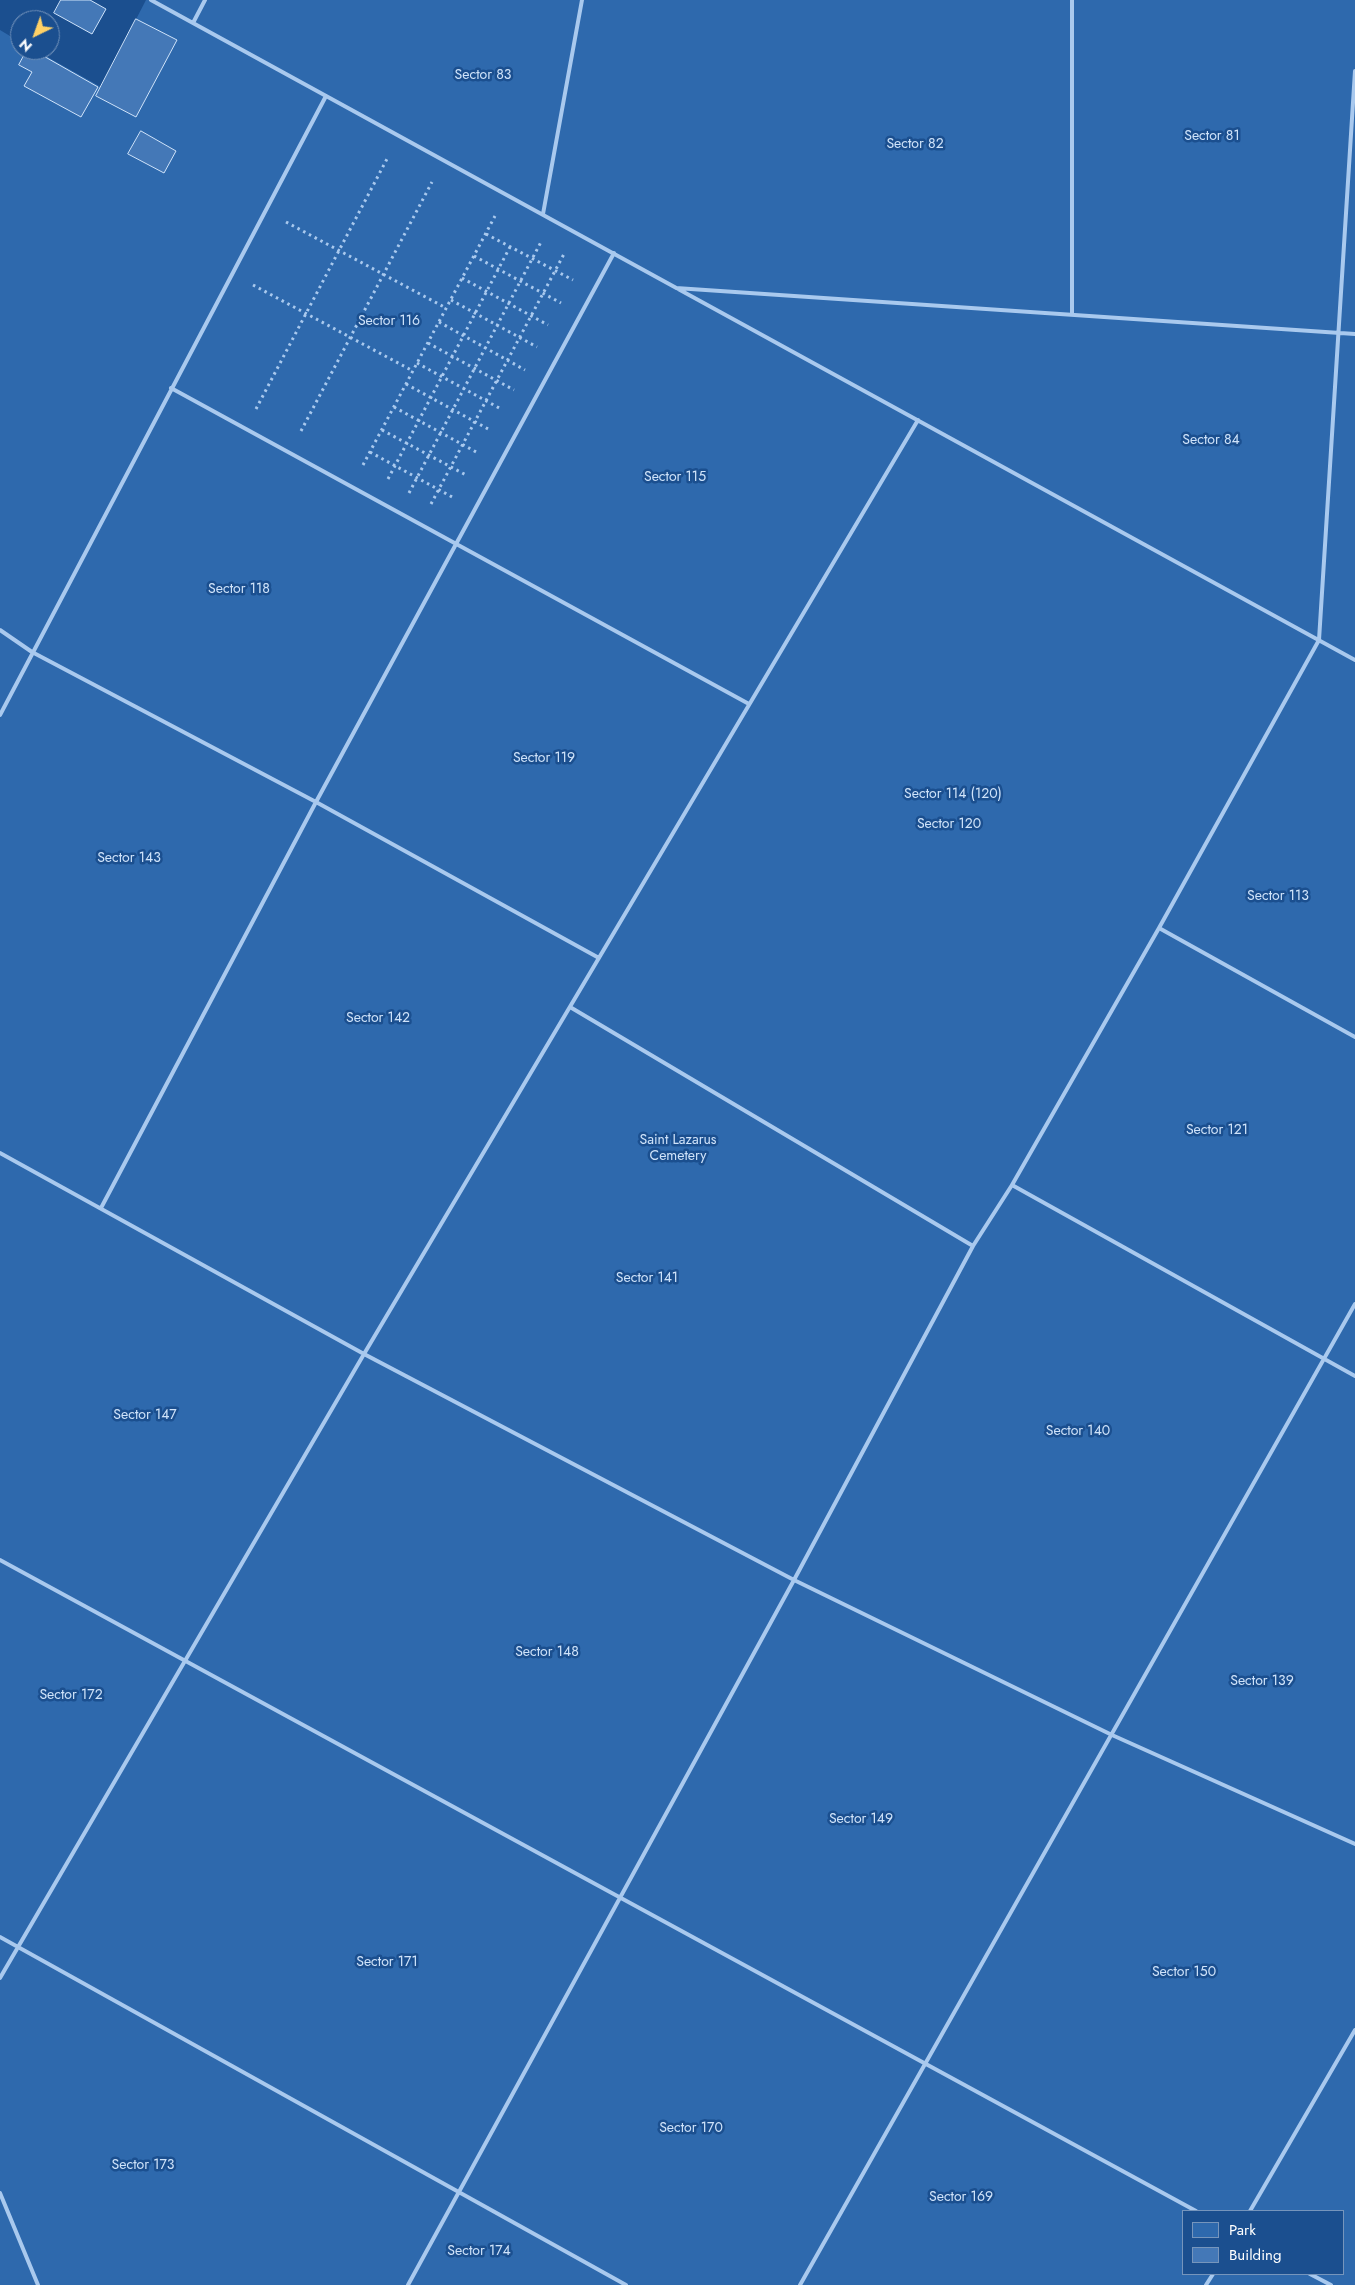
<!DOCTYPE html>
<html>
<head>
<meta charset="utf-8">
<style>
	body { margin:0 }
	#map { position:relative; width:1355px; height:2285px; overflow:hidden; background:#1b4f8f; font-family:Jost,sans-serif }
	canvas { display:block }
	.legend { position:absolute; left:1182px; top:2210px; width:162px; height:65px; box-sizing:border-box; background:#1b4f8f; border:1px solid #7695bc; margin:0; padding:6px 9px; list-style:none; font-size:15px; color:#fff }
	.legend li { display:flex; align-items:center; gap:10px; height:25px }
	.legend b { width:25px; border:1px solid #7695bc }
	.north { position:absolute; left:10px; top:10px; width:50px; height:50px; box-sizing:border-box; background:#1b4f8f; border:1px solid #7695bc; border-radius:50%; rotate:222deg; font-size:14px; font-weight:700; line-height:20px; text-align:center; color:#fff }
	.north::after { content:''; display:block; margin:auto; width:18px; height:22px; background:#ffd166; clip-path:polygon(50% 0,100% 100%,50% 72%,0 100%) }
</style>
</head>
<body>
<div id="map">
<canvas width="1355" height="2285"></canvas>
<ul class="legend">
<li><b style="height:14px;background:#2e69ad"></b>Park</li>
<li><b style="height:14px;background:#4478b7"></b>Building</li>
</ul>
<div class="north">N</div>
</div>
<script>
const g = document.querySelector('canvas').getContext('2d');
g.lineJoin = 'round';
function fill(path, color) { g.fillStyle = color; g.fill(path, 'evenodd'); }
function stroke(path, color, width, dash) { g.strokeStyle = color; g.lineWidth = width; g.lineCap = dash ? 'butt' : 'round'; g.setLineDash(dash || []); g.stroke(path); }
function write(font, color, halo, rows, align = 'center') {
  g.font = font + ' Jost,sans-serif'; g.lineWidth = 5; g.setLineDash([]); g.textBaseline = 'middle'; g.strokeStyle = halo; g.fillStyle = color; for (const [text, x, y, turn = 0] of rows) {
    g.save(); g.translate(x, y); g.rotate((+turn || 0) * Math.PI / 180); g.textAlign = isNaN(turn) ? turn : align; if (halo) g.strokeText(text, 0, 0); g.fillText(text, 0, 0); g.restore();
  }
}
const green = new Path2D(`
	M 146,0 L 1355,0 L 1355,2285 L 0,2285 L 0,30 L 20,42 L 20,50 L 35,50 L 101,87 ZM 1184,2211 L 1344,2211 L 1344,2274 L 1184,2274 Z`);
const building = new Path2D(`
	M 61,0 L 90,0 L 106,9 L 92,34 L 54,13 Z
	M 136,19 L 177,40 L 136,117 L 96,96 Z
	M 27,50 L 33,50 L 98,87 L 81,117 L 24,86 L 32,72 L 19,65 Z
	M 141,131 L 176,151 L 164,173 L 128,154 Z`);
const path = new Path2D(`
	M 286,222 L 446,308
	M 486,234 L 573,280
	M 474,256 L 561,303
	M 462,278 L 548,325
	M 253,285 L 413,371
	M 451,300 L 537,347
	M 439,322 L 525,370
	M 428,343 L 514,390
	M 417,363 L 501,409
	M 406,384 L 490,430
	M 394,407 L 478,453
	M 256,409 L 388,157
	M 382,430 L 466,475
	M 301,431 L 432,182
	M 370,452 L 454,498
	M 363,465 L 495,216
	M 388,479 L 510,247
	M 409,493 L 541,242
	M 431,504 L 564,254`);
const service = new Path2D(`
	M 151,0 L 1355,660
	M 1072,0 L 1072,313
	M 193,23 L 205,0
	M 543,214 L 582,0
	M 676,288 L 1355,334
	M 171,388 L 749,704
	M 0,630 L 32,652 L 316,802 L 599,958
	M 0,715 L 326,96
	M 1159,928 L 1355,1037
	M 570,1007 L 973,1246
	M 0,1153 L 364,1354 L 794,1580 L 1112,1735 L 1355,1844
	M 1012,1185 L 1355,1376
	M 101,1208 L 316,802 L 614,253
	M 0,1560 L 1196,2211
	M 0,1937 L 626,2285
	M 0,1978 L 364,1354 L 918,420
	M 0,2193 L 38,2285
	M 1250,2211 L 1355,2030
	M 1310,2274 L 1331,2285
	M 408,2285 L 794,1580 L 973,1246 L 1012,1185 L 1159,928 L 1319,640 L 1355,71
	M 800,2285 L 1355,1304
	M 1206,2285 L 1213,2274`);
const parkNames = [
	["Sector 83",483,76],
	["Sector 81",1212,137],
	["Sector 82",915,145],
	["Sector 116",389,322],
	["Sector 84",1211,441],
	["Sector 115",675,478],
	["Sector 118",239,590],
	["Sector 119",544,759],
	["Sector 114 (120)",953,795],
	["Sector 120",949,825],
	["Sector 143",129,859],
	["Sector 113",1278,897],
	["Sector 142",378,1019],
	["Sector 121",1217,1131],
	["Saint Lazarus",678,1141],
	["Cemetery",678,1157],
	["Sector 141",647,1279],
	["Sector 147",145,1416],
	["Sector 140",1078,1432],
	["Sector 148",547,1653],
	["Sector 139",1262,1682],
	["Sector 172",71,1696],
	["Sector 149",861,1820],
	["Sector 171",387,1963],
	["Sector 150",1184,1973],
	["Sector 170",691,2129],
	["Sector 173",143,2166],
	["Sector 169",961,2198],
	["Sector 174",479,2252]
];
fill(green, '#2e69ad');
fill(building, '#4478b7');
stroke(building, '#cfe3fa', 1);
stroke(path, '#a9c9ee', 3, [2.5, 4]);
stroke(service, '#a9c9ee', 4);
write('14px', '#cfe3fa', '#1b4f8f', parkNames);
</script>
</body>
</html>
